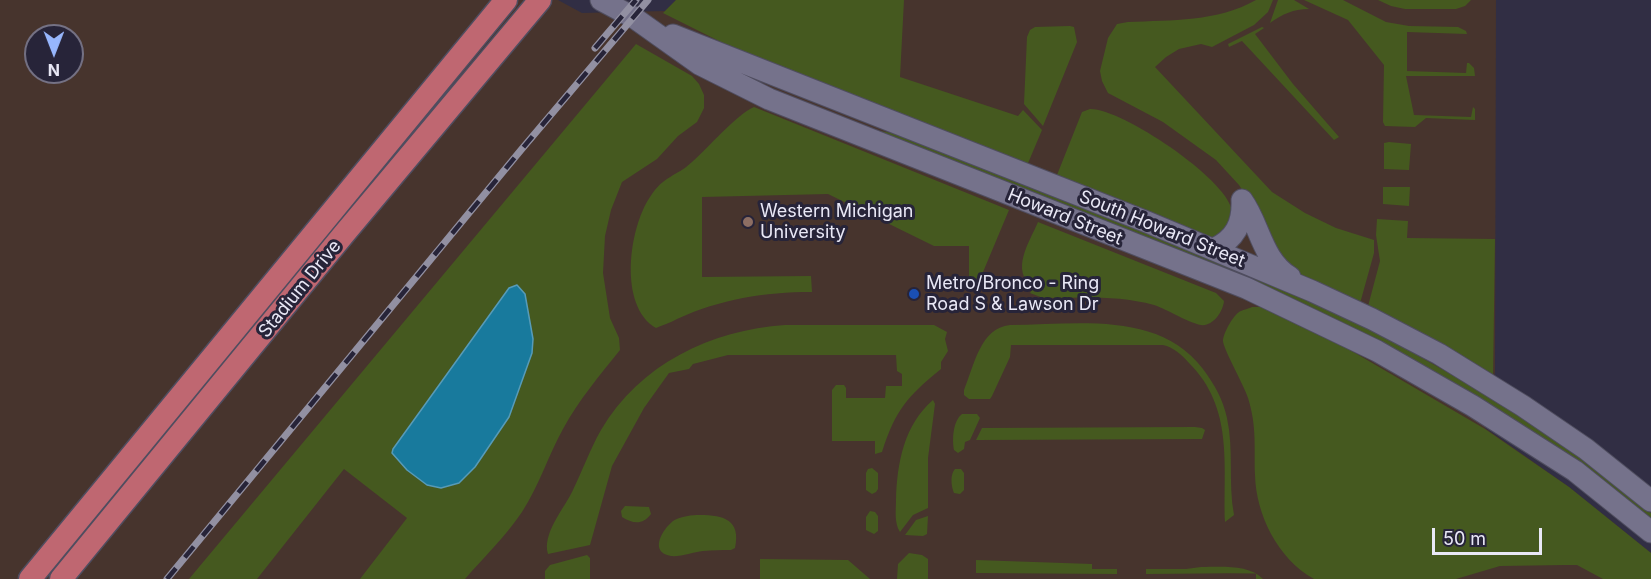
<!DOCTYPE html>
<html>
<head>
<meta charset="utf-8">
<style>
	body { margin:0 }
	#map { position:relative; width:1651px; height:579px; overflow:hidden; background:#312e44; font-family:Inter,sans-serif }
	canvas { display:block }
	.north { position:absolute; left:24px; top:24px; width:60px; height:60px; box-sizing:border-box; background:#272439; border:2px solid #757285; border-radius:50%; rotate:180deg; font-size:16px; font-weight:700; line-height:24px; text-align:center; color:#e9e8f6 }
	.north::after { content:''; display:block; margin:auto; width:21px; height:27px; background:#97b6fd; clip-path:polygon(50% 0,100% 100%,50% 72%,0 100%) }
	.scale { position:absolute; left:1432px; top:528px; width:110px; height:27px; box-sizing:border-box; border:3px solid #e9e8f6; border-top:0; padding-left:8px; font-size:18px; line-height:21px; white-space:nowrap; color:#e9e8f6; -webkit-text-stroke:4px #272439; paint-order:stroke }
</style>
</head>
<body>
<div id="map">
<canvas width="1651" height="579"></canvas>
<div class="north">N</div>
<div class="scale">50 m</div>
</div>
<script>
const g = document.querySelector('canvas').getContext('2d');
g.lineJoin = 'round';
function fill(path, color) { g.fillStyle = color; g.fill(path, 'evenodd'); }
function stroke(path, color, width, dash) { g.strokeStyle = color; g.lineWidth = width; g.lineCap = dash ? 'butt' : 'round'; g.setLineDash(dash || []); g.stroke(path); }
function write(font, color, halo, rows, align = 'center') {
  g.font = font + ' Inter,sans-serif'; g.lineWidth = 6; g.setLineDash([]); g.textBaseline = 'middle'; g.strokeStyle = halo; g.fillStyle = color; for (const [text, x, y, turn = 0] of rows) {
    g.save(); g.translate(x, y); g.rotate((+turn || 0) * Math.PI / 180); g.textAlign = isNaN(turn) ? turn : align; if (halo) g.strokeText(text, 0, 0); g.fillText(text, 0, 0); g.restore();
  }
}
const education = new Path2D(`
	M 0,0 L 558,0 L 582,13 L 665,11 L 676,0 L 1496,0 L 1495,372 L 1485,428 L 1569,487 L 1651,553 L 1651,579 L 0,579 ZM 36,36 L 72,36 L 72,72 L 36,72 Z`);
const green = new Path2D(`
	M 676,0 L 904,0 L 900,77 L 1018,116 L 1023,110 L 1042,130 L 1026,168 L 755,59 L 663,13 Z
	M 1256,0 L 1273,0 L 1268,12 L 1254,25 L 1212,47 L 1201,44 L 1179,49 L 1166,57 L 1155,67 L 1272,192 L 1305,213 L 1336,228 L 1374,240 L 1374,253 L 1359,307 L 1283,266 L 1250,202 L 1239,185 L 1216,160 L 1163,122 L 1108,93 L 1102,81 L 1100,71 L 1108,38 L 1117,24 L 1128,22 C 1172,20 1217,22 1256,0 Z
	M 1278,0 L 1294,0 L 1309,9 C 1293,9 1283,14 1270,23 Z
	M 1304,0 L 1343,0 L 1386,22 L 1409,26 L 1458,27 L 1466,31 L 1467,34 L 1407,32 L 1407,71 L 1466,73 L 1467,63 L 1469,63 L 1474,68 L 1475,76 L 1406,76 L 1414,115 L 1471,117 L 1473,107 L 1475,109 L 1475,120 L 1426,118 L 1415,127 L 1385,126 L 1383,122 L 1384,65 L 1348,20 Z
	M 1378,0 L 1471,0 L 1465,6 L 1456,9 L 1405,9 L 1391,6 Z
	M 1070,26 L 1074,27 L 1077,42 L 1043,126 L 1024,104 L 1027,37 L 1030,30 L 1035,27 Z
	M 1262,27 L 1264,28 L 1255,34 L 1293,84 L 1339,137 L 1334,140 L 1242,41 L 1229,47 L 1228,44 Z
	M 636,44 L 692,76 L 699,84 L 704,95 L 704,108 L 697,122 L 678,136 L 657,159 L 622,182 L 611,210 L 605,236 L 603,273 L 610,318 L 619,338 L 620,350 C 599,376 579,400 563,429 C 548,456 539,486 522,512 C 506,536 484,557 465,579 L 360,579 L 407,518 L 344,469 L 257,579 L 189,579 Z
	M 761,85 L 873,130 L 900,134 L 1277,286 L 1340,314 L 1406,349 L 1497,400 L 1578,455 L 1651,513 L 1651,524 L 1481,401 Z
	M 754,107 L 1009,210 L 978,284 L 969,288 L 969,246 L 934,246 L 828,194 L 702,197 L 702,277 L 811,276 L 812,292 C 764,292 721,299 677,319 C 670,323 662,325 656,328 C 618,306 629,228 650,197 C 664,175 676,177 692,162 C 708,148 736,115 754,107 Z
	M 1090,109 C 1121,108 1226,178 1232,210 C 1234,222 1223,234 1214,240 L 1055,180 L 1082,112 Z
	M 1389,142 L 1411,144 L 1409,170 L 1384,169 L 1384,143 Z
	M 1383,187 L 1410,187 L 1409,206 L 1383,204 Z
	M 1377,219 L 1408,221 L 1407,238 L 1495,239 L 1493,381 L 1367,310 L 1380,261 L 1376,235 Z
	M 1038,222 L 1216,293 L 1224,301 C 1223,311 1215,323 1205,325 C 1195,327 1167,309 1154,305 C 1117,295 1080,298 1043,298 L 1030,293 L 1033,288 C 1010,270 1029,243 1038,222 Z
	M 1252,307 L 1262,307 L 1338,343 L 1485,429 L 1569,487 L 1651,553 L 1651,579 L 1603,579 L 1577,565 L 1565,565 L 1500,566 L 1456,579 L 1314,579 C 1278,559 1256,515 1255,475 C 1254,447 1257,427 1248,398 C 1244,385 1222,347 1223,340 C 1224,332 1233,316 1239,312 C 1242,310 1248,309 1252,307 Z
	M 785,325 L 934,325 L 947,332 L 945,339 L 948,351 L 941,362 L 941,369 C 907,397 896,409 882,452 L 875,454 L 875,441 L 832,441 L 832,390 L 836,385 L 844,385 L 846,388 L 846,398 L 885,398 L 886,386 L 902,386 L 902,374 L 897,371 L 896,355 L 728,355 L 693,364 L 689,369 L 669,373 L 644,408 L 612,466 L 590,545 L 548,554 C 542,534 563,510 572,492 C 582,472 590,449 601,430 C 640,364 711,330 785,325 Z
	M 1010,325 C 1076,325 1158,310 1203,369 C 1215,385 1223,400 1227,418 C 1234,450 1228,483 1234,515 L 1225,522 C 1223,464 1234,408 1189,363 C 1182,355 1173,347 1163,345 L 1011,345 L 1010,357 L 992,396 L 990,399 L 969,399 L 964,395 L 964,390 C 974,366 980,328 1010,325 Z
	M 933,400 L 935,404 L 928,458 L 928,508 L 913,515 L 900,532 C 894,523 896,510 896,500 C 897,463 904,425 933,400 Z
	M 962,414 L 977,414 L 980,418 L 970,440 L 965,442 L 964,449 L 958,453 L 954,450 C 952,439 953,421 962,414 Z
	M 1195,427 L 1202,428 L 1205,430 L 1202,439 L 976,440 L 982,428 Z
	M 872,468 L 878,473 L 878,489 L 876,492 L 872,494 L 866,490 L 866,473 L 868,469 Z
	M 955,469 L 961,469 L 964,473 L 964,490 L 960,494 L 954,493 C 951,486 950,474 955,469 Z
	M 625,506 L 649,507 L 651,514 C 643,525 633,524 622,517 L 621,511 Z
	M 870,511 L 875,512 L 878,516 L 878,531 L 874,534 L 866,530 L 866,517 Z
	M 700,515 C 724,515 741,520 735,548 L 731,550 C 722,550 712,550 703,551 C 693,552 681,557 671,556 C 648,552 663,529 673,521 C 681,516 692,515 700,515 Z
	M 928,516 L 927,534 L 923,536 L 905,535 L 916,520 Z
	M 909,553 L 922,555 L 928,559 L 928,579 L 897,579 L 898,564 Z
	M 587,555 L 590,558 L 590,579 L 545,579 L 545,571 L 550,565 Z
	M 760,559 L 848,560 L 870,579 L 760,579 Z
	M 976,560 L 1092,564 L 1092,569 L 1117,569 L 1117,574 L 976,573 Z
	M 1201,567 C 1220,567 1249,564 1263,579 L 1256,579 L 1256,573 L 1146,574 L 1146,569 L 1186,569 Z`);
const water = new Path2D(`
	M 517,285 L 525,294 L 533,339 L 532,353 L 509,417 L 475,467 L 459,483 L 441,488 L 427,485 L 407,470 L 392,453 L 393,449 L 509,288 Z`);
const secondary = new Path2D(`
	M 601,0 L 633,17 L 699,64 L 769,99 L 1246,288 L 1377,351 L 1473,406 L 1575,471 L 1651,532
	M 673,35 L 1147,222 L 1312,291 L 1372,319 L 1439,354 L 1523,406 L 1586,449 L 1651,501
	M 1242,200 C 1260,225 1262,260 1290,277
	M 1214,249 C 1235,239 1243,224 1242,200`);
const primary = new Path2D(`
	M 30,579 L 506,0
	M 61,579 L 344,234 L 540,0`);
const rail = new Path2D(`
	M 595,48 L 636,0
	M 167,579 L 521,150 L 648,0`);
const markers = [
	[748,222,6,"#8d6e63"],
	[914,294,6,"#1a4fb4"]
];
const poiNames = [
	["Western Michigan",760,212],
	["University",760,233],
	["Metro/Bronco - Ring",926,284],
	["Road S & Lawson Dr",926,305]
];
const streetNames = [
	["Howard Street",1065,217,22],
	["South Howard Street",1162,229,22],
	["Stadium Drive",300,289,-51]
];
fill(education, '#47342d');
fill(green, '#45591f');
fill(water, '#187a9d');
stroke(water, '#579bb8', 1.5);
stroke(secondary, '#4f4d5f', 23);
stroke(primary, '#4f4d5f', 25);
stroke(secondary, '#75728b', 21);
stroke(primary, '#bf6771', 22);
stroke(rail, '#9290a2', 7);
stroke(rail, '#272439', 4.5, [14]);
for (const [x, y, r, color] of markers) { const dot = new Path2D(); dot.arc(x, y, r, 0, 2 * Math.PI); g.fillStyle = color; g.fill(dot); stroke(dot, '#272439', 2); }
write('18px', '#e9e8f6', '#272439', poiNames, 'left');
write('18px', '#e9e8f6', '#272439', streetNames);
</script>
</body>
</html>
